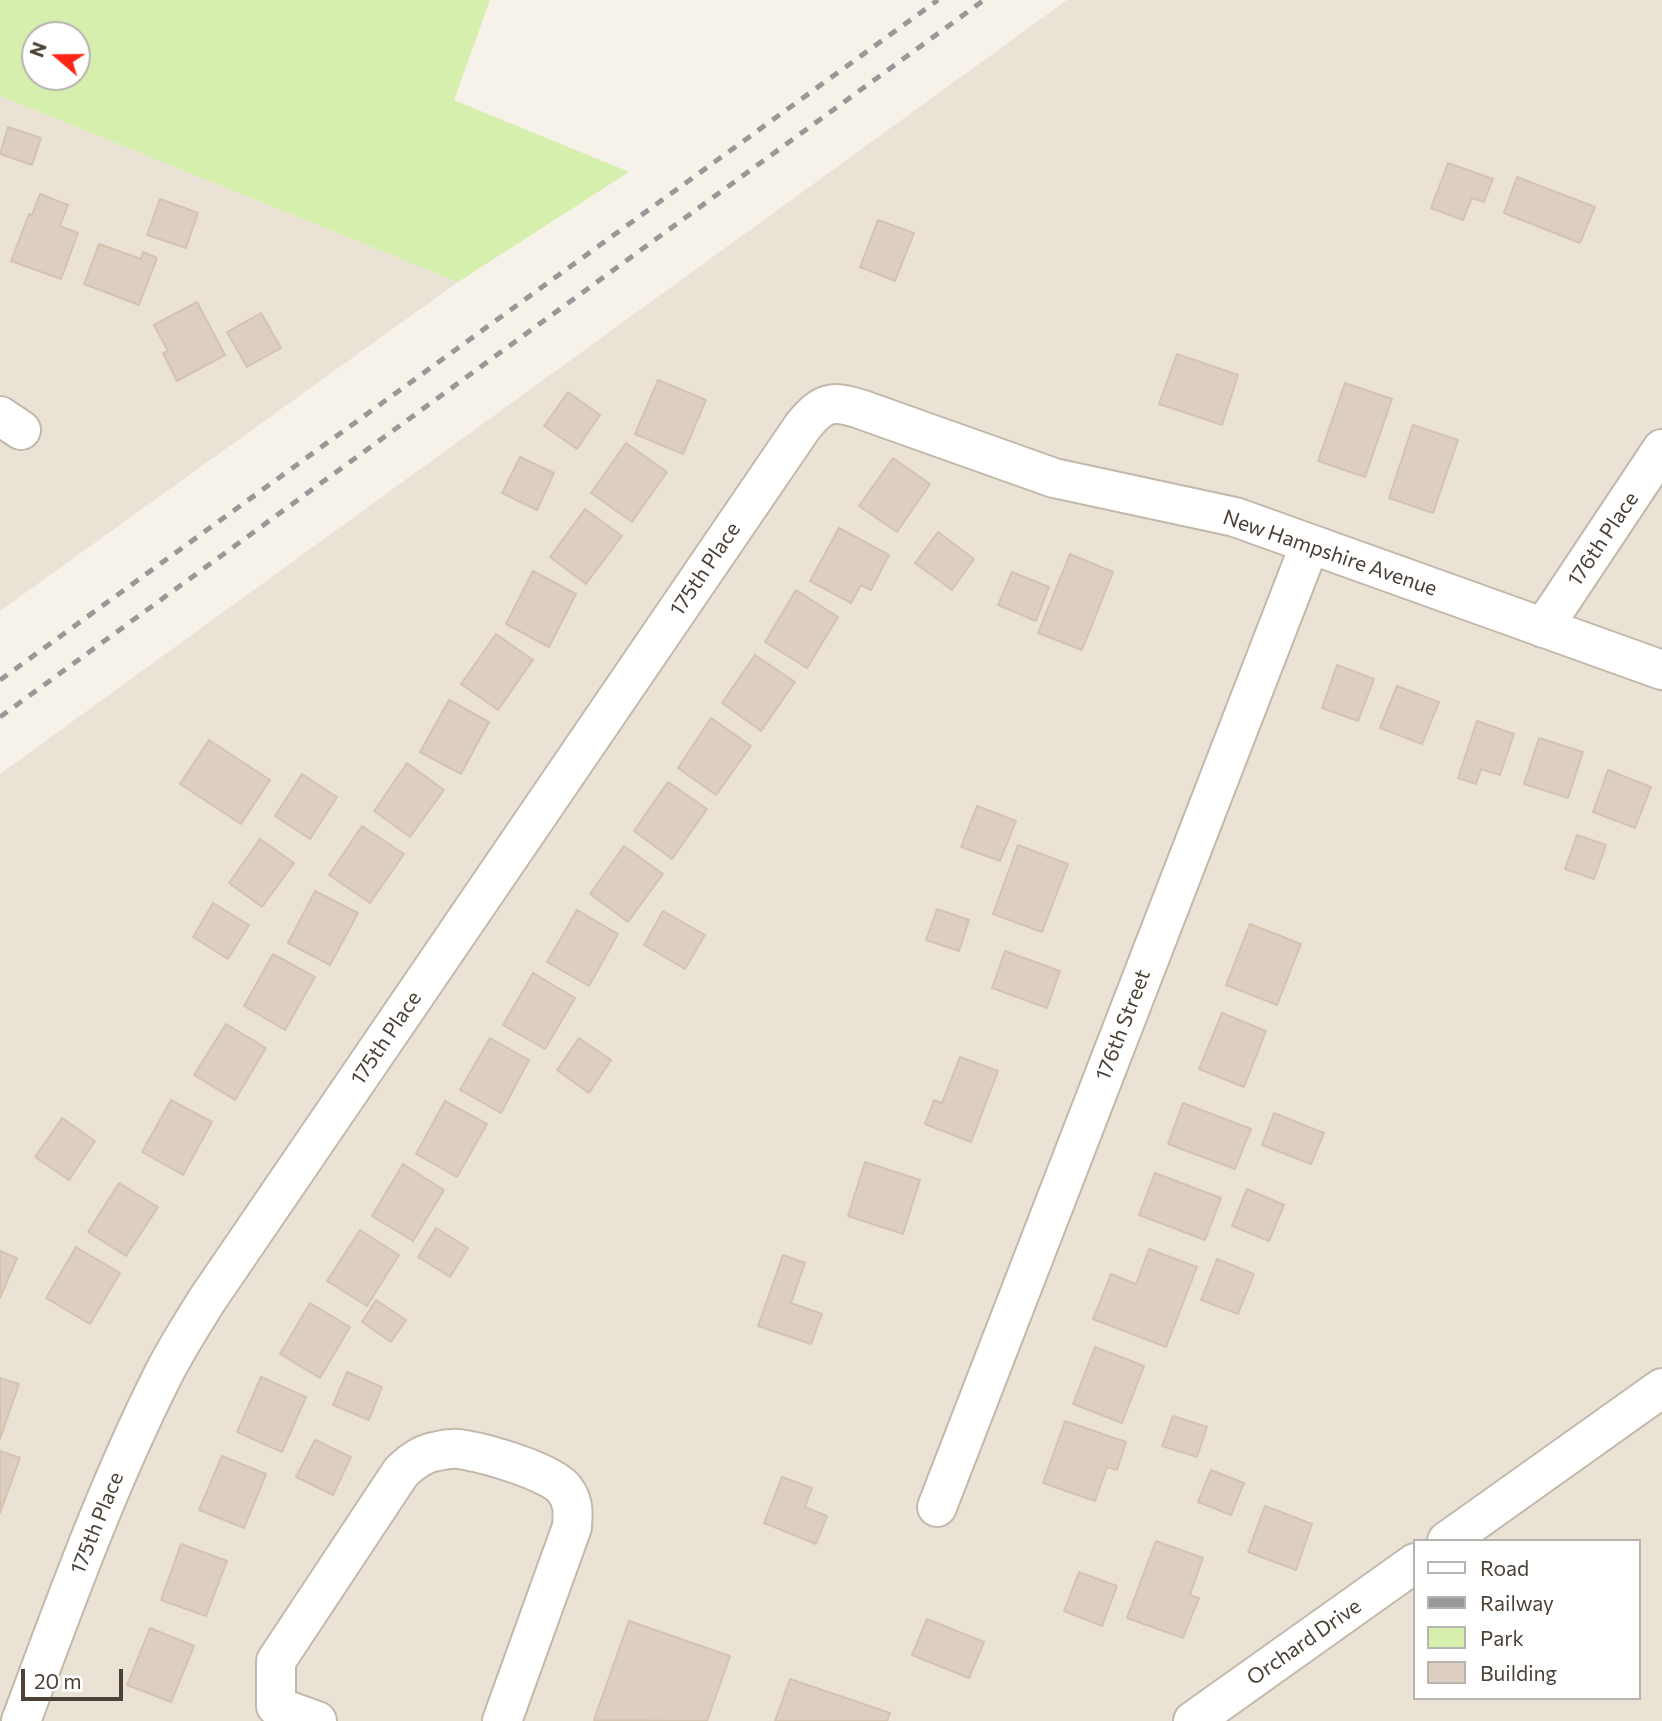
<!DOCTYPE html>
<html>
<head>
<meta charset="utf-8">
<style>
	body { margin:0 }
	#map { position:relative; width:1662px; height:1721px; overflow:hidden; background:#f6f1e9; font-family:Commissioner,sans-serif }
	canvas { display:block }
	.legend { position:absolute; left:1413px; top:1539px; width:228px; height:161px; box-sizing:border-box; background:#fff; border:2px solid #b7b3af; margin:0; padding:9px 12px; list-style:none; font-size:21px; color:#4b4136 }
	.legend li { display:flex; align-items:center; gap:14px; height:35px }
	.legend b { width:35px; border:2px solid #b7b3af }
	.north { position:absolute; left:21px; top:21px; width:70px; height:70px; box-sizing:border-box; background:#fff; border:2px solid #b7b3af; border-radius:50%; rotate:290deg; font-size:19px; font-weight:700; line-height:28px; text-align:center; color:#4b4136 }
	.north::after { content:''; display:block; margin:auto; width:24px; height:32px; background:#ff2517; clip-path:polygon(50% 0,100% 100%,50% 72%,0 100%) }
	.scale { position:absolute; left:21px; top:1669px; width:102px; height:32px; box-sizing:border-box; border:4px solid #4b4136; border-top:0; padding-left:9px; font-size:21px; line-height:24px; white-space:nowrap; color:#4b4136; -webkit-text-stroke:5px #fff; paint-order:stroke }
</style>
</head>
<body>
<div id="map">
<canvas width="1662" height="1721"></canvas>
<ul class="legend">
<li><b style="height:9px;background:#fff"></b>Road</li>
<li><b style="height:9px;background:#989898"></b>Railway</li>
<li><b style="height:19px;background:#d7efad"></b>Park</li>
<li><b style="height:19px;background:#dccec0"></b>Building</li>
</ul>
<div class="north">N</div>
<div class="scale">20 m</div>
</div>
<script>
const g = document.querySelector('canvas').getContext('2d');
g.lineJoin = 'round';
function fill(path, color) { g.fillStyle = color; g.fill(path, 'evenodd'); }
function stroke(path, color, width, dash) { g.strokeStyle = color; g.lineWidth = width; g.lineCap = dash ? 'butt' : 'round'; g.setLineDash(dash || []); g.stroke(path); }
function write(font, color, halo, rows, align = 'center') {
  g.font = font + ' Commissioner,sans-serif'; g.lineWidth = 5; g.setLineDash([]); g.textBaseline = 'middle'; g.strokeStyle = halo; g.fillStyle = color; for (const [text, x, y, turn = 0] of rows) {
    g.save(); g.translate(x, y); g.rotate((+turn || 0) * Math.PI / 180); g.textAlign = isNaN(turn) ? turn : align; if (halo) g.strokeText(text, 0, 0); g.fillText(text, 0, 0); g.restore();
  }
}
const residential = new Path2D(`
	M 1067,0 L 1662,0 L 1662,1721 L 0,1721 L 0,774 ZM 1415,1541 L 1639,1541 L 1639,1698 L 1415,1698 Z
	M 0,96 L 458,282 L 0,611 Z`);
const green = new Path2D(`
	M 0,0 L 490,0 L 454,100 L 629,172 L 458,282 L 0,96 ZM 35,35 L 77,35 L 77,77 L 35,77 Z`);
const building = new Path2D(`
	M 8,127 L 41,138 L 32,165 L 0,154 Z
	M 1448,163 L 1493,179 L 1484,202 L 1472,198 L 1463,220 L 1431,208 Z
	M 1517,177 L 1595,207 L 1580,243 L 1504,213 Z
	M 40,194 L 68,205 L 60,226 L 78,233 L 61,279 L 11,261 L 29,214 L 32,215 Z
	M 160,199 L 198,213 L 186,248 L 147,235 Z
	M 878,220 L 914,233 L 895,281 L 860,267 Z
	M 99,244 L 141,259 L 143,252 L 157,258 L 139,305 L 84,284 Z
	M 197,302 L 225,355 L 177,381 L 163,353 L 168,351 L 154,325 Z
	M 261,313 L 281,348 L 247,367 L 227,332 Z
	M 1177,354 L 1238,375 L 1222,425 L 1159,404 Z
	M 658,380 L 706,400 L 683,454 L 635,434 Z
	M 1345,383 L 1392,399 L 1365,477 L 1318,461 Z
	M 568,392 L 600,415 L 577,449 L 544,426 Z
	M 1413,425 L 1458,440 L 1433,513 L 1389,498 Z
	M 626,443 L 667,472 L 632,522 L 591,493 Z
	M 520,457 L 554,473 L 537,510 L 502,493 Z
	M 893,458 L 930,484 L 897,532 L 859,506 Z
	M 585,509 L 622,536 L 586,584 L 550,557 Z
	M 839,528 L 889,555 L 871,590 L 861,585 L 851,603 L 810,581 Z
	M 938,532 L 974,559 L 952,590 L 915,563 Z
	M 1070,554 L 1113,572 L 1082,650 L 1038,633 Z
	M 533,571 L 576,594 L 549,647 L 506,624 Z
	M 1012,572 L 1049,587 L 1036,621 L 998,605 Z
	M 796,590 L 838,617 L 807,668 L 765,642 Z
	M 496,634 L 533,660 L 498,710 L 461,684 Z
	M 755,655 L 795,682 L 761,731 L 722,703 Z
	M 1337,665 L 1374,679 L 1358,721 L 1322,708 Z
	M 1397,686 L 1439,702 L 1422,744 L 1380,728 Z
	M 449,700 L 489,722 L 461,774 L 420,752 Z
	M 711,718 L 751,746 L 716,795 L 678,768 Z
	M 1477,721 L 1514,734 L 1500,775 L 1481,769 L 1476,784 L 1458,778 Z
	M 1539,738 L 1583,752 L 1568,798 L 1524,784 Z
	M 209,740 L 270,780 L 241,824 L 180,784 Z
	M 407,763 L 444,790 L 410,837 L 374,811 Z
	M 1608,770 L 1651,787 L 1635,828 L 1593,812 Z
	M 302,774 L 337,797 L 310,839 L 275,816 Z
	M 668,782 L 707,809 L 672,859 L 634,831 Z
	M 977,806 L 1016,821 L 1000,861 L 961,847 Z
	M 362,826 L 404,854 L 370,903 L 329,875 Z
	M 1577,835 L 1606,845 L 1594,879 L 1565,869 Z
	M 260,839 L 294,863 L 262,907 L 229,883 Z
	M 1018,845 L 1068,864 L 1042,932 L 993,914 Z
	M 624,846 L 663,874 L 628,922 L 590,894 Z
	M 315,891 L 358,913 L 330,965 L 288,943 Z
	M 213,903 L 249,925 L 228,959 L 193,937 Z
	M 937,909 L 969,920 L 959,951 L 926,940 Z
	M 577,910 L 618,934 L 589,986 L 547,962 Z
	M 663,911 L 705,935 L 685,969 L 644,945 Z
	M 1250,924 L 1301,944 L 1277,1005 L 1226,985 Z
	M 1005,951 L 1060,971 L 1047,1008 L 992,988 Z
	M 273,954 L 315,977 L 285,1030 L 244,1006 Z
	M 533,973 L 575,998 L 545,1049 L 503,1025 Z
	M 1222,1013 L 1266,1031 L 1244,1087 L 1199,1069 Z
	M 226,1024 L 266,1048 L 235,1100 L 194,1075 Z
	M 490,1038 L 529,1060 L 501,1113 L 460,1090 Z
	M 579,1038 L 611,1060 L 589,1093 L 557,1070 Z
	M 960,1057 L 998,1071 L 971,1142 L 925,1124 L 934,1100 L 942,1103 Z
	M 171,1100 L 212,1122 L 183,1175 L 142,1152 Z
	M 445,1101 L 487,1124 L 457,1177 L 416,1154 Z
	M 1183,1103 L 1251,1129 L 1235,1169 L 1168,1144 Z
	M 1274,1113 L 1324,1133 L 1311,1164 L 1262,1145 Z
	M 62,1118 L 95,1141 L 69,1180 L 35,1157 Z
	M 865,1162 L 920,1180 L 903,1234 L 848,1216 Z
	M 403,1164 L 444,1190 L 413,1241 L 372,1216 Z
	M 1155,1173 L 1221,1198 L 1205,1240 L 1139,1215 Z
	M 119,1183 L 158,1207 L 126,1256 L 88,1232 Z
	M 1247,1189 L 1284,1205 L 1269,1241 L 1232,1226 Z
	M 436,1228 L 468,1248 L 450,1277 L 418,1257 Z
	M 360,1230 L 399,1255 L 367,1306 L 327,1281 Z
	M 76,1247 L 120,1273 L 90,1324 L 46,1298 Z
	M 1149,1249 L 1197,1267 L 1166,1347 L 1093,1319 L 1111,1274 L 1136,1284 Z
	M 0,1251 L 17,1258 L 0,1298 Z
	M 783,1255 L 805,1263 L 791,1303 L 822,1314 L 811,1344 L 758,1326 Z
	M 1217,1259 L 1254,1274 L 1238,1314 L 1201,1300 Z
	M 376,1300 L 406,1320 L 391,1342 L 362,1322 Z
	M 310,1303 L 350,1327 L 320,1378 L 280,1354 Z
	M 1095,1347 L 1144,1366 L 1122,1423 L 1073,1404 Z
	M 347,1372 L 382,1387 L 369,1420 L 333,1405 Z
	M 261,1377 L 306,1397 L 282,1452 L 237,1432 Z
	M 0,1378 L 19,1384 L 0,1439 Z
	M 1173,1416 L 1207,1427 L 1197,1457 L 1162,1446 Z
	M 1065,1421 L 1126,1442 L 1117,1470 L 1107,1467 L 1095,1501 L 1043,1483 Z
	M 315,1440 L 351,1457 L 333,1495 L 296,1477 Z
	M 0,1451 L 20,1458 L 0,1513 Z
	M 222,1456 L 266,1474 L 244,1528 L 199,1510 Z
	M 1211,1470 L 1244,1483 L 1231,1515 L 1198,1502 Z
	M 782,1477 L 812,1488 L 805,1507 L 827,1516 L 816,1544 L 764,1523 Z
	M 1265,1506 L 1312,1524 L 1296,1570 L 1248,1552 Z
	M 1156,1541 L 1203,1558 L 1190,1595 L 1199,1598 L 1183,1638 L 1127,1618 Z
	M 181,1544 L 227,1561 L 206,1616 L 161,1600 Z
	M 1079,1572 L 1117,1586 L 1102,1626 L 1064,1611 Z
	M 927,1619 L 984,1642 L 969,1678 L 912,1655 Z
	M 629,1621 L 730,1656 L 707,1721 L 594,1720 Z
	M 150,1628 L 194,1646 L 171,1702 L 127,1685 Z
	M 790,1679 L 890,1713 L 887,1721 L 775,1721 Z`);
const minor = new Path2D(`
	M 0,416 L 21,430
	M 1543,628 L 1662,449
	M 937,1507 L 1310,544
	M 1447,1541 L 1662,1388
	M 21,1721 C 64,1606 106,1489 161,1379 C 174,1352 191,1326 207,1300 L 803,426 C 823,402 831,400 860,409 L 1054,478 L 1235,517 L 1662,670
	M 317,1721 L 276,1706 L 276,1661 L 401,1472 C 411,1462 423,1453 438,1451 C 446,1449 457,1448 465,1450 C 488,1454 552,1472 565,1490 C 574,1502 573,1513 572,1527 L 502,1721
	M 1193,1721 L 1415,1563`);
const rail = new Path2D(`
	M 0,680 L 938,0
	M 0,717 L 984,0`);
const streetNames = [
	["176th Place",1603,539,-56],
	["New Hampshire Avenue",1330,553,19],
	["175th Place",705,569,-56],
	["176th Street",1123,1025,-69],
	["175th Place",386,1038,-56],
	["175th Place",97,1523,-68],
	["Orchard Drive",1304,1642,-35]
];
fill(residential, '#ebe2d6');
fill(green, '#d7efad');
fill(building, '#dccec0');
stroke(building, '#d5c3af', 2);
stroke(minor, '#c3b8aa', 42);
stroke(minor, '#fff', 38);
stroke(rail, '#989898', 5, [9, 9]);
write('21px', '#4b4136', '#fff', streetNames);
</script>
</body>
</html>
